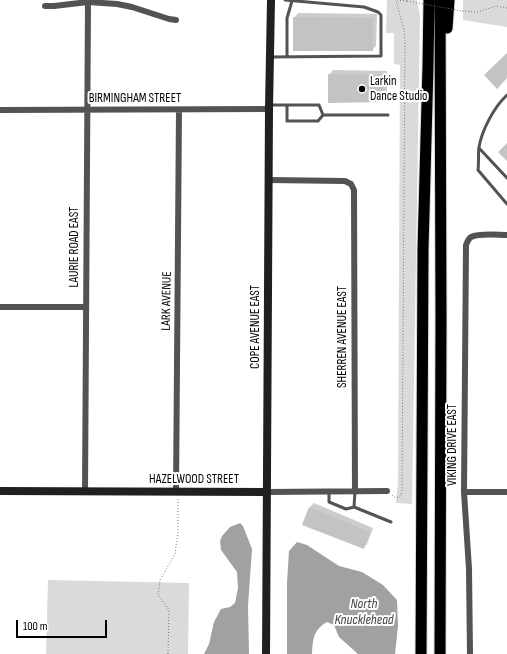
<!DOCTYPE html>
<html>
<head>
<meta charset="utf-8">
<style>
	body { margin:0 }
	#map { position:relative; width:507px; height:654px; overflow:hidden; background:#fff; font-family:"Sofia Sans Condensed",sans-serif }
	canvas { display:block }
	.scale { position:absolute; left:16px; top:620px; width:91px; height:18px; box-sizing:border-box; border:2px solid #000; border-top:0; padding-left:5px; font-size:12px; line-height:14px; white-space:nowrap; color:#000; -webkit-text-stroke:3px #fff; paint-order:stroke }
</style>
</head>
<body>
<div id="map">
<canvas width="507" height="654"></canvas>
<div class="scale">100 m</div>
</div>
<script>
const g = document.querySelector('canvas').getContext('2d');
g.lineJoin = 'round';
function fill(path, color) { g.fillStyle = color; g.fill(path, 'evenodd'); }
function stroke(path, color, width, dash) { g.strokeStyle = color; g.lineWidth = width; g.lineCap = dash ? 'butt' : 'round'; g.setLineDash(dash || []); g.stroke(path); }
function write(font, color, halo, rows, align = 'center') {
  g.font = font + ' "Sofia Sans Condensed",sans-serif'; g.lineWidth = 4; g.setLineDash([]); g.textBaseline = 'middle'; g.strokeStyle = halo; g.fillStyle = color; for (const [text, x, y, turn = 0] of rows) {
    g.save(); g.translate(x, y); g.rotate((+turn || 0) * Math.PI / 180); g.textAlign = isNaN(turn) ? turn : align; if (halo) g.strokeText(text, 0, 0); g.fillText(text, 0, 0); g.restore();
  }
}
const green = new Path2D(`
	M 387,0 L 417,0 L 420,16 L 412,504 L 396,503 L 398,482 L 400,65 L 394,64 L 394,33 L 386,33 Z
	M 463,0 L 507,0 L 507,27 L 463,20 Z
	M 48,580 L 189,583 L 188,654 L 46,654 Z`);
const water = new Path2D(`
	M 240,523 L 243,526 L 252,549 L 248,606 L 249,654 L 204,654 L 209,644 L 214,622 L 221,609 L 230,607 L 235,603 L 238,588 L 237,572 L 221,550 L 220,541 L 222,536 L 230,527 Z
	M 297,542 L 307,545 L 339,566 L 362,572 L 383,585 L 397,600 L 398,626 L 395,654 L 358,654 L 339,637 L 334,625 L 327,622 C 313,630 313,639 312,654 L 287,654 L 287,583 L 289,551 Z`);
const shadow = new Path2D(`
	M 298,13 L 377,14 L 376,46 L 372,50 L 294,18 Z
	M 333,70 L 387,71 L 387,97 L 383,101 L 329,75 Z
	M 314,503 L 373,528 L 367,544 L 363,548 L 303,524 L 310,507 Z`);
const building = new Path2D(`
	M 293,17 L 373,18 L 373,51 L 293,51 Z
	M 507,53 L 507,78 L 497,89 L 484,75 Z
	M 328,74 L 384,75 L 383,102 L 328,103 Z
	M 507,143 L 507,161 L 498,152 Z
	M 309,507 L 370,532 L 364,549 L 302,525 Z`);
const path = new Path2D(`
	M 397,0 L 407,1
	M 462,11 L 478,12 L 496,6 L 507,8
	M 392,495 L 396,498 C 400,497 401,495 402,491 L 405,41 L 404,30 L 396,0
	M 168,654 L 169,610 L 158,595 L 160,580 L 175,554 L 178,532 L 178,499`);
const lane = new Path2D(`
	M 270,57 L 381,56 L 381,15 L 378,12 L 364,7 L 285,0
	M 287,57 L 287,18 L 292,1
	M 507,95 C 494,107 482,130 479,147 C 478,154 479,162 478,170 L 507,204
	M 270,105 L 319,105 L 323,115
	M 287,106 L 287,121 L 318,121 L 323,115
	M 323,115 L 388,115
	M 479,148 L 507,178
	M 329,492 L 329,502 L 346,509 L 354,507 L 391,522
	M 354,507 L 355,491`);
const street = new Path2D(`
	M 45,6 L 54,6 L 88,2 L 117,4 L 132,7 L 169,19 L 176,20
	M 0,110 L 269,109
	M 269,180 L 345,181 L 351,184 L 354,190 L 355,491
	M 0,307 L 86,307
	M 85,492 L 88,2
	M 176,492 L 179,110
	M 267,492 L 387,491
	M 464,492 L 507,492
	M 470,654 L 469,569 L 464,492 L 466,245 C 467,243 468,239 471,237 C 479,233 498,235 507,235`);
const secondary = new Path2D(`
	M 0,491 L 267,492
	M 266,654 L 269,109 L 271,0`);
const highway = new Path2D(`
	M 447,28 L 449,0
	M 421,654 L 423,249 L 428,66 L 429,0
	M 440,654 L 441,318 L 440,0`);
const pathBridge = new Path2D(`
	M 407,1 L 462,11`);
const markers = [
	[362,89,4,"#000"]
];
const poiNames = [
	["Larkin",370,82],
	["Dance Studio",370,97]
];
const streetNames = [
	["BIRMINGHAM STREET",135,99],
	["LAURIE ROAD EAST",75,247,-90],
	["LARK AVENUE",167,301,-89],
	["COPE AVENUE EAST",256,327,-90],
	["SHERREN AVENUE EAST",343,337,-90],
	["VIKING DRIVE EAST",453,445,-90],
	["HAZELWOOD STREET",194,480]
];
const waterNames = [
	["North",364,604],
	["Knucklehead",364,620]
];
fill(green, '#dadada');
fill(water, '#a1a1a1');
fill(shadow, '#0003');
fill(building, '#c3c3c3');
stroke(highway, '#dbdbdb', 13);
stroke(path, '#757575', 1, [1, 2]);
stroke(lane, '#535353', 3);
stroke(street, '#535353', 6);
stroke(secondary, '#202020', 8);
stroke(highway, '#000', 11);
stroke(pathBridge, '#757575', 1, [1, 2]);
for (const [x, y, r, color] of markers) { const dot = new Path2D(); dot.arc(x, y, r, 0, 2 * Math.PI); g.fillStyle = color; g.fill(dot); stroke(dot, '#fff', 1.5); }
write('13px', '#000', '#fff', poiNames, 'left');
write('13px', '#000', '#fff', streetNames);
write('italic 14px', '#424242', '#fff', waterNames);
</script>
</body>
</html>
